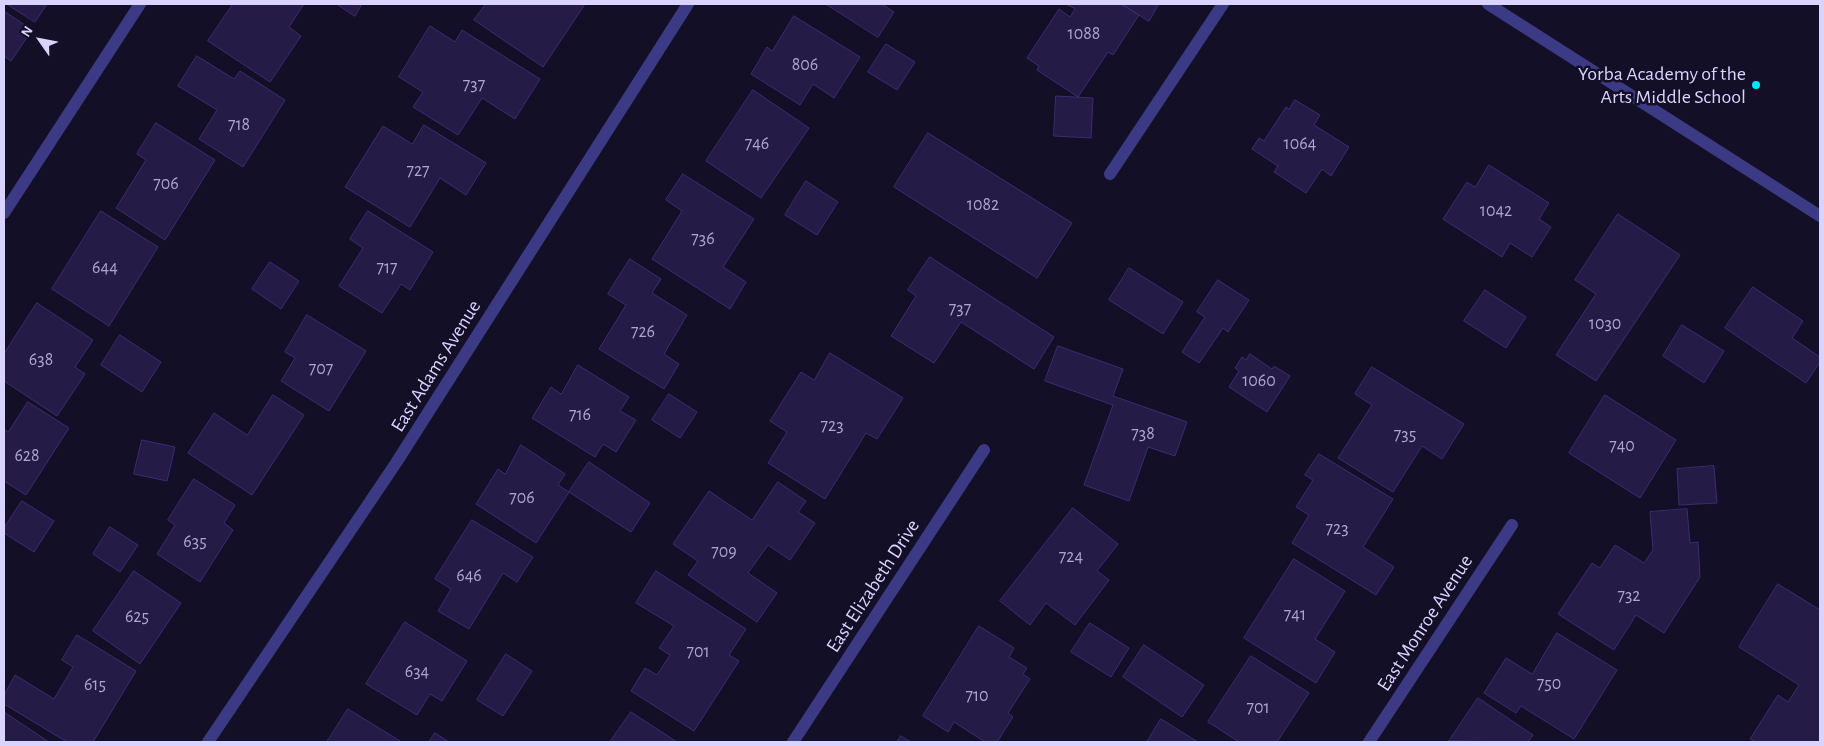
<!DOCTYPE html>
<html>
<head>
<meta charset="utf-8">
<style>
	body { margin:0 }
	#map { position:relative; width:1824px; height:746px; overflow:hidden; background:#130f26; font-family:"Alegreya Sans",sans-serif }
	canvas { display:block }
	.frame { position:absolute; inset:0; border:5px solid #d9d4ff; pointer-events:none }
	.north { position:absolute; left:15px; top:15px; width:50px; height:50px; -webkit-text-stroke:4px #130f26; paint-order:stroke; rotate:303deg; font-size:14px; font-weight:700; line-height:20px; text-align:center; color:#d9d4ff }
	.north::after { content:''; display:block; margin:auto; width:18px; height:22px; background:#d9d4ff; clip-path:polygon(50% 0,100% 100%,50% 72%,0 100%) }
</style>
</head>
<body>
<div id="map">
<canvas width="1824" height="746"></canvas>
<div class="frame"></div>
<div class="north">N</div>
</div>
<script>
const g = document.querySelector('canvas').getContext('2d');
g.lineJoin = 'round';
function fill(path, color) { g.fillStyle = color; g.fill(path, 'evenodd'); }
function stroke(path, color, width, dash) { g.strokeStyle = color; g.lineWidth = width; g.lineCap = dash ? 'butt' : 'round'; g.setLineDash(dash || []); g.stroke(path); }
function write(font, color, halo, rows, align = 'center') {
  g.font = font + ' "Alegreya Sans",sans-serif'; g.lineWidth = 5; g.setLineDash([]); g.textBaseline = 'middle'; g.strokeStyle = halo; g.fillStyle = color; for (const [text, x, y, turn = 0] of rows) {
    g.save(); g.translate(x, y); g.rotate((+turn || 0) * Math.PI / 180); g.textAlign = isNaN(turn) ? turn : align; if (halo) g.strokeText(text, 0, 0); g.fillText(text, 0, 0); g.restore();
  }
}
const building = new Path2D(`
	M 7,4 L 47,4 L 35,22 Z
	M 233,4 L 304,4 L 289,27 L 301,36 L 270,82 L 208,41 Z
	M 337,4 L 362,4 L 355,16 Z
	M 486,4 L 585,4 L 543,67 L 474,20 Z
	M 826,4 L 882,4 L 894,12 L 878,37 Z
	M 1066,4 L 1121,4 L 1139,15 L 1113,55 L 1108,52 L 1078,97 L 1037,70 L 1039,66 L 1027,58 L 1059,9 L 1070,17 L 1075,9 Z
	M 1122,4 L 1159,4 L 1149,21 Z
	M 4,11 L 32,30 L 11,61 L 4,56 Z
	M 794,16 L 860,57 L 834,98 L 813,84 L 800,105 L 751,74 L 767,47 L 772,51 Z
	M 430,26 L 455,42 L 462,30 L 540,79 L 515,119 L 482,98 L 458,135 L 413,107 L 423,92 L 399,77 Z
	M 886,44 L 915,62 L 897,90 L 868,72 Z
	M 197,56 L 234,79 L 240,71 L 285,100 L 243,167 L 199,139 L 217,110 L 178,86 Z
	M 753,90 L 809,128 L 761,198 L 706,161 Z
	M 1056,96 L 1093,98 L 1091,138 L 1054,136 Z
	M 1295,100 L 1320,115 L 1314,125 L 1349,147 L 1331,176 L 1322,169 L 1306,193 L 1274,172 L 1278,166 L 1252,149 L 1259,138 L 1264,141 L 1286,107 L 1289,109 Z
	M 156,123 L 215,160 L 165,240 L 116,208 L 146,160 L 137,154 Z
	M 424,125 L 486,163 L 466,195 L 440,178 L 410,227 L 345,187 L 383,126 L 412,144 Z
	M 928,133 L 1072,223 L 1037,278 L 894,187 Z
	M 1489,165 L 1549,203 L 1539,219 L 1551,227 L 1532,257 L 1510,243 L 1502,257 L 1443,219 L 1467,182 L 1475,187 Z
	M 683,174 L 754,219 L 723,267 L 746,282 L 730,309 L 652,259 L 682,211 L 666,200 Z
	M 806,181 L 838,202 L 817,235 L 785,215 Z
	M 101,211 L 158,247 L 109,326 L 52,289 Z
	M 368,211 L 433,252 L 410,290 L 401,284 L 382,313 L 339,286 L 363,248 L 350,239 Z
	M 1618,214 L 1680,255 L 1596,381 L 1556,355 L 1596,294 L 1575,280 Z
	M 930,257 L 1054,337 L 1034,369 L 961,322 L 934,363 L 891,336 L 916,296 L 908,290 Z
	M 630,259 L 661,279 L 652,293 L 687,315 L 664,354 L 679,364 L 664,389 L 599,349 L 626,305 L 608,294 Z
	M 270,262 L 299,281 L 281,309 L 252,289 Z
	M 1129,268 L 1183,302 L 1163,334 L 1109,300 Z
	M 1218,280 L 1249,300 L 1228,332 L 1223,328 L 1199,363 L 1182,352 L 1205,317 L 1197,312 Z
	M 1753,287 L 1803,321 L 1792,338 L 1820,357 L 1820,362 L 1806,383 L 1725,328 Z
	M 1485,290 L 1526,317 L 1506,348 L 1464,321 Z
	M 37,303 L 93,340 L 75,367 L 85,374 L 57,416 L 4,381 L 4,354 Z
	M 307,315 L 366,351 L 329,411 L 281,381 L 295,358 L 285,352 Z
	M 1682,325 L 1724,351 L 1704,383 L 1663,356 Z
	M 120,335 L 161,362 L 142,392 L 101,365 Z
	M 1058,346 L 1123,369 L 1113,396 L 1187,422 L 1175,456 L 1148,447 L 1129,501 L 1084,485 L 1113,405 L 1045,381 Z
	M 830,353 L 903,398 L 877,439 L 866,433 L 825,499 L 768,463 L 787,432 L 770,421 L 801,372 L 814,380 Z
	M 1250,354 L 1272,369 L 1274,366 L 1290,376 L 1267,412 L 1229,387 L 1239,371 L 1235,368 L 1242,357 L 1246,360 Z
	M 578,365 L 629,397 L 620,411 L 636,420 L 616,452 L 603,444 L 595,457 L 532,418 L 551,387 L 561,394 Z
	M 1372,367 L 1464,424 L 1442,459 L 1422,446 L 1393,492 L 1338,458 L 1372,405 L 1355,394 Z
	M 669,394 L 697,412 L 680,438 L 652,420 Z
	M 273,395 L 304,415 L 252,495 L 188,453 L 214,413 L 247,435 Z
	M 1605,395 L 1676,440 L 1640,498 L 1569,453 Z
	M 28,402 L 69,428 L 26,495 L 4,481 L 4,429 L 8,432 Z
	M 142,440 L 175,447 L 167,481 L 134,474 Z
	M 521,445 L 565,474 L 558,485 L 569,492 L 536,543 L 476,504 L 498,469 L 505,474 Z
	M 1319,454 L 1393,499 L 1363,547 L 1394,567 L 1376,595 L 1292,543 L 1309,515 L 1296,507 L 1313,480 L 1305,475 Z
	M 589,462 L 650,503 L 631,532 L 569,492 Z
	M 1714,466 L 1717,503 L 1679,505 L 1677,469 Z
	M 194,479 L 235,505 L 224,523 L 233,530 L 200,582 L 157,554 L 175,525 L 168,520 Z
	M 778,482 L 806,501 L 798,512 L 815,523 L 790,560 L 768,545 L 748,573 L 777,593 L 757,622 L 688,575 L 698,561 L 673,544 L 709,491 L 752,520 Z
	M 22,501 L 54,521 L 34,552 L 4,533 L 4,528 Z
	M 1073,508 L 1118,544 L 1097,571 L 1109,580 L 1075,625 L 1046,603 L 1030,625 L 1000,601 Z
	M 1687,509 L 1690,543 L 1698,542 L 1700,577 L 1664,633 L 1636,615 L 1614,650 L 1558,614 L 1592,563 L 1600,568 L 1615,545 L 1644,563 L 1653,550 L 1650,512 Z
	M 472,520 L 533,557 L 517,582 L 503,573 L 469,629 L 438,611 L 451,589 L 435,579 Z
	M 110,527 L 138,545 L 120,572 L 93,554 Z
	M 1294,559 L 1345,591 L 1315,639 L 1335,652 L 1316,683 L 1244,638 Z
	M 134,571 L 181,603 L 140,664 L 93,631 Z
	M 656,571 L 746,629 L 729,655 L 739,661 L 694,731 L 631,691 L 645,668 L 657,675 L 670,655 L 659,648 L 674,626 L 636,603 Z
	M 1778,584 L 1820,610 L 1820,742 L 1755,742 L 1750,739 L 1778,695 L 1788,702 L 1799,685 L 1739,647 Z
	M 405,622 L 467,661 L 442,701 L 430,694 L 417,715 L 366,684 Z
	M 1090,623 L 1129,648 L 1111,677 L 1071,652 Z
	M 979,626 L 1014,648 L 1009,657 L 1027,668 L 1023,674 L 1030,679 L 1008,713 L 1013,717 L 997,742 L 985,742 L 954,722 L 948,732 L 923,716 Z
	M 1557,633 L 1617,670 L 1574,739 L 1521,706 L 1516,713 L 1484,693 L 1506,658 L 1532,674 Z
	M 77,635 L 136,671 L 93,742 L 67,742 L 4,704 L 4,695 L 15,675 L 54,699 L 73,667 L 62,660 Z
	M 1144,645 L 1204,685 L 1182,717 L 1123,677 Z
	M 506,654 L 532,671 L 503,716 L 477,700 Z
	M 1251,656 L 1309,693 L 1277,742 L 1239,742 L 1208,722 Z
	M 1478,698 L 1533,735 L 1528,742 L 1449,741 Z
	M 348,709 L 400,741 L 400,742 L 327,742 Z
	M 4,712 L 49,742 L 4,742 Z
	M 631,712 L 677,742 L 610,742 Z
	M 1161,719 L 1198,742 L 1147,742 Z
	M 435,733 L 449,742 L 429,742 Z
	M 901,736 L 911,742 L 897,742 Z`);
const minor = new Path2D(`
	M 1488,4 L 1820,216
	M 1110,174 L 1223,4
	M 4,213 L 140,4
	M 208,742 L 396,463 L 688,4
	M 793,742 L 984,450
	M 1369,742 L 1512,525`);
const markers = [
	[1756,85,5,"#00e5ff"]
];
const numberNames = [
	["1088",1084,34],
	["806",805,65],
	["737",474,85],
	["718",239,125],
	["746",757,144],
	["1064",1300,144],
	["727",418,171],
	["706",166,184],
	["1082",983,205],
	["1042",1496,211],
	["736",703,239],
	["644",105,268],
	["717",387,268],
	["737",960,309],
	["1030",1605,324],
	["726",643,332],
	["638",41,360],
	["707",321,369],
	["1060",1259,381],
	["716",580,415],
	["723",832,426],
	["738",1143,434],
	["735",1405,435],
	["740",1622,446],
	["628",27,456],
	["706",522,498],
	["723",1337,529],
	["635",195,542],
	["709",724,552],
	["724",1071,557],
	["646",469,576],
	["732",1629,596],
	["741",1295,615],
	["625",137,617],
	["701",698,652],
	["634",417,672],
	["750",1549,684],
	["615",95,685],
	["710",977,696],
	["701",1258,708]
];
const poiNames = [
	["Yorba Academy of the",1746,74],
	["Arts Middle School",1746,97]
];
const streetNames = [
	["East Adams Avenue",436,366,-58],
	["East Elizabeth Drive",873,586,-57],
	["East Monroe Avenue",1425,623,-57]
];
fill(building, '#241b47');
stroke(building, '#3b2d73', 1);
stroke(minor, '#3d3a85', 12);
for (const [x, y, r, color] of markers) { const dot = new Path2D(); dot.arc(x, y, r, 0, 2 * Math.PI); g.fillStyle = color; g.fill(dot); stroke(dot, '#130f26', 2); }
write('18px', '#aca6d1', null, numberNames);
write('20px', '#d9d4ff', '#130f26', poiNames, 'right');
write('20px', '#d9d4ff', '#130f26', streetNames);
</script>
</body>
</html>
